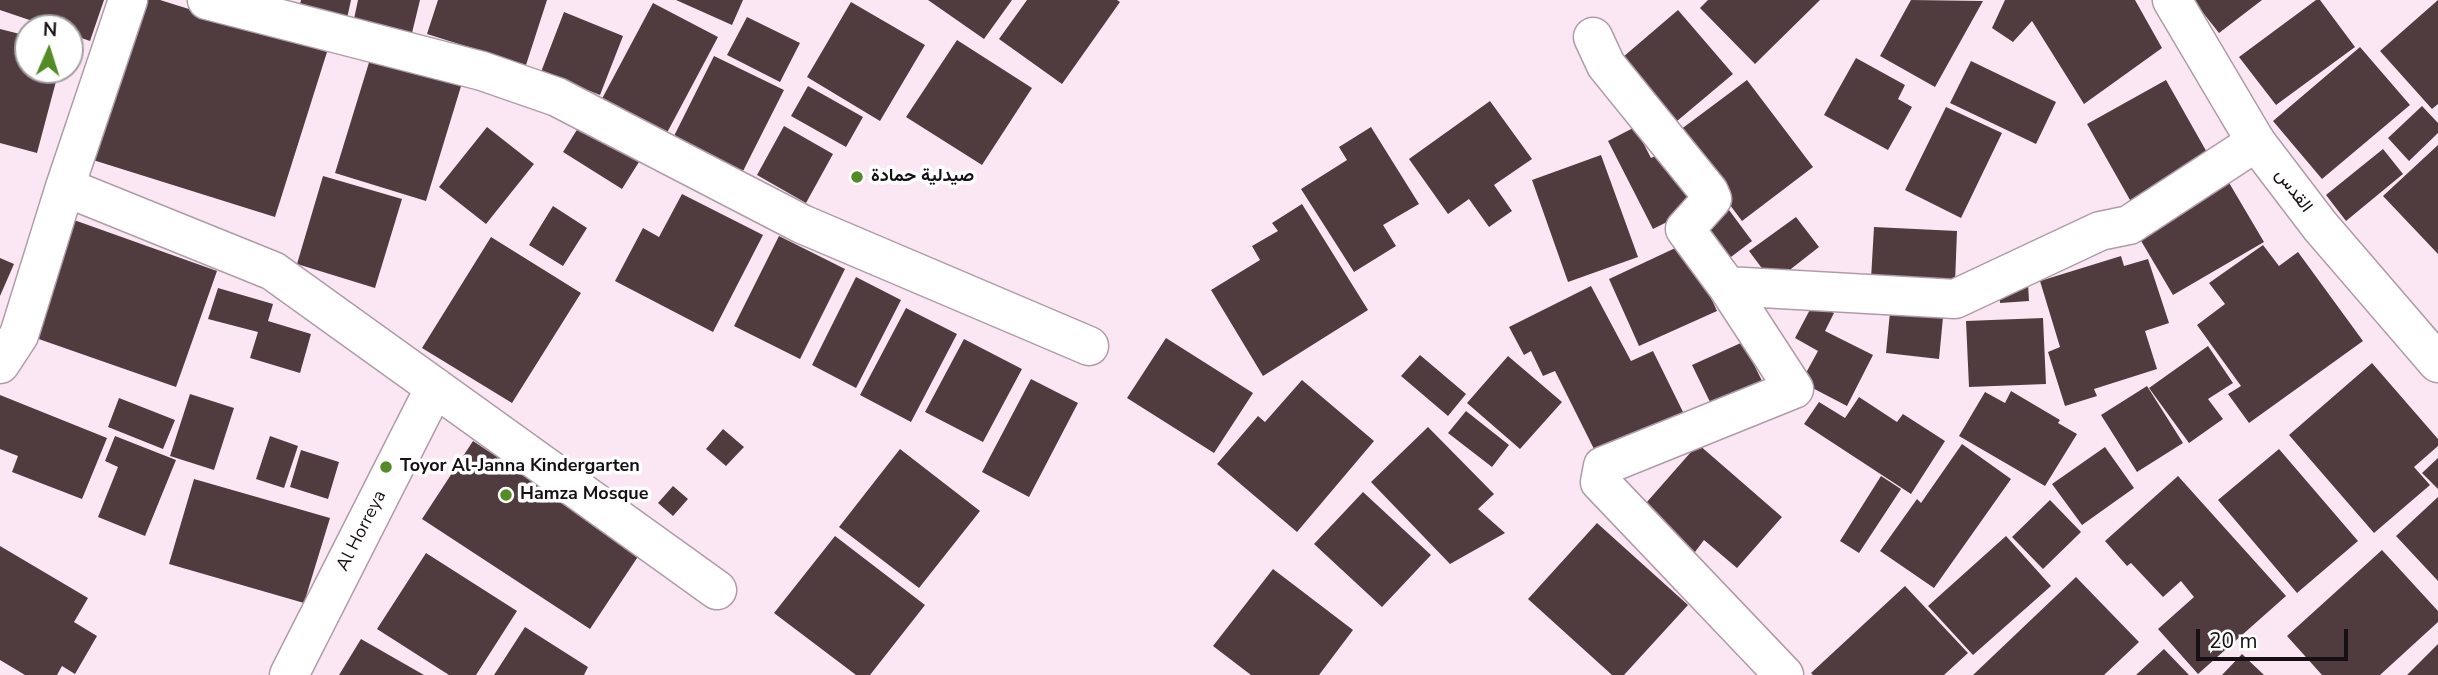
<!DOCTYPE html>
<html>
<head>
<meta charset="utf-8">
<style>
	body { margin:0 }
	#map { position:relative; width:2438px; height:675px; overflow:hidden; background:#fbe7f4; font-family:"Nunito Sans",sans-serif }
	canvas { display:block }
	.north { position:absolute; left:14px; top:14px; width:70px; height:70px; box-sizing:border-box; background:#fff; border:2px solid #a29fa1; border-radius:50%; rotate:3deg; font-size:19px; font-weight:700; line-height:28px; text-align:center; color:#160f14 }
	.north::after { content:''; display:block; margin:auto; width:24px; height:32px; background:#538b26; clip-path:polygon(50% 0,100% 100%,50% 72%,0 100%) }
	.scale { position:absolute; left:2196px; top:629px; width:152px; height:32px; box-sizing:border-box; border:4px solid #160f14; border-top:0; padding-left:9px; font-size:21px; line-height:24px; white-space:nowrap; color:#160f14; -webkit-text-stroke:5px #fff; paint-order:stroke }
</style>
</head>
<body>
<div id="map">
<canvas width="2438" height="675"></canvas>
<div class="north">N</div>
<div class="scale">20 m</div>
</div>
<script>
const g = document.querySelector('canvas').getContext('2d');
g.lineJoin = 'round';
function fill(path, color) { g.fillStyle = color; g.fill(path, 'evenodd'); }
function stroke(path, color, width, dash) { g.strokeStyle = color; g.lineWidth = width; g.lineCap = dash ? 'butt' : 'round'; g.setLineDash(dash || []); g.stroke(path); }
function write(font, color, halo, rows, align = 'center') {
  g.font = font + ' "Nunito Sans",Vazirmatn,sans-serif'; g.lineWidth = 7; g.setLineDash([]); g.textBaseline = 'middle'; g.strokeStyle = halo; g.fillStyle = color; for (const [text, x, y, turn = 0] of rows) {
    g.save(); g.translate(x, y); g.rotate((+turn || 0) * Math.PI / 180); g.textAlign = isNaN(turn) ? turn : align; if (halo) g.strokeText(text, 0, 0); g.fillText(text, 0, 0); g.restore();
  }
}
const building = new Path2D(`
	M 0,0 L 104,0 L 90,41 L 70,34 L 70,28 L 53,28 L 0,10 Z
	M 143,0 L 160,0 L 327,52 L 275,217 L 93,160 Z
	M 301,0 L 351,0 L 346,23 L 298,12 Z
	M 358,0 L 420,0 L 412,33 L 354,19 Z
	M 438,0 L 547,0 L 526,65 L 427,34 Z
	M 676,0 L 743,0 L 732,25 Z
	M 928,0 L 1012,0 L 984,39 Z
	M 1027,0 L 1117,0 L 1120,2 L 1062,84 L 999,39 Z
	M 1708,0 L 1820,0 L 1755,64 L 1700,8 Z
	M 1911,0 L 1983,1 L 1935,87 L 1880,56 Z
	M 2005,0 L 2135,0 L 2162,48 L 2084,104 L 2032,21 L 2013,42 L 1992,28 Z
	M 2193,0 L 2262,0 L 2219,33 Z
	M 2316,0 L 2320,0 L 2355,47 L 2276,105 L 2239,57 Z
	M 2438,0 L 2438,104 L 2432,109 L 2380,51 Z
	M 851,2 L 925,45 L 880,121 L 807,77 Z
	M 653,3 L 718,37 L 661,144 L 596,110 Z
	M 1678,10 L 1733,74 L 1664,132 L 1609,69 Z
	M 564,12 L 623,36 L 600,95 L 541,72 Z
	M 747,17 L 800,43 L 780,82 L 727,55 Z
	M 0,29 L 28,36 L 28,70 L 59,70 L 37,153 L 0,143 Z
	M 957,40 L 1032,88 L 982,165 L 906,117 Z
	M 2360,47 L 2410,105 L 2322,179 L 2273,121 Z
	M 371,56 L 462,83 L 426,201 L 335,173 Z
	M 714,56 L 784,90 L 738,181 L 669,146 Z
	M 1856,58 L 1905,85 L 1898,99 L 1912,107 L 1888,150 L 1824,115 Z
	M 1971,61 L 2056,102 L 2036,144 L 1950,103 Z
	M 1747,80 L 1813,167 L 1742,221 L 1676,133 Z
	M 2166,80 L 2213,163 L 2134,207 L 2087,124 Z
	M 808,86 L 863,117 L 846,147 L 791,116 Z
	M 1490,101 L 1532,159 L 1494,185 L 1512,211 L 1489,227 L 1469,199 L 1448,214 L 1409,159 Z
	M 2422,106 L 2438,123 L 2438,133 L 2409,161 L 2388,138 Z
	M 1946,107 L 2002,133 L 1961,218 L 1905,190 Z
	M 585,117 L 644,154 L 622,189 L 563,152 Z
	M 784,126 L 833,154 L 806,203 L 757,175 Z
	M 487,127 L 534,164 L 486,224 L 439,187 Z
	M 1371,127 L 1419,204 L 1383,225 L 1396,246 L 1354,272 L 1301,189 L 1347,160 L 1339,147 Z
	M 1635,127 L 1651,158 L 1668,150 L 1703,204 L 1653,229 L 1608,141 Z
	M 2438,145 L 2438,254 L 2383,196 Z
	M 2383,149 L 2403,174 L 2346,221 L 2326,195 Z
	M 1601,155 L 1638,257 L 1568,282 L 1532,180 Z
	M 323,176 L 402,199 L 375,288 L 297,264 Z
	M 2228,181 L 2264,242 L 2173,295 L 2137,234 Z
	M 682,194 L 763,235 L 713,332 L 615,281 L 643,228 L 659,237 Z
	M 1302,204 L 1368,310 L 1263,376 L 1211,290 L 1260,260 L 1252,246 L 1278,231 L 1272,223 Z
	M 553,206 L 587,228 L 563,266 L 529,245 Z
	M 1726,206 L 1752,241 L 1727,260 L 1700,225 Z
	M 1796,217 L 1819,247 L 1773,283 L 1749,251 Z
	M 74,220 L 217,271 L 176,387 L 33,337 Z
	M 1874,227 L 1957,231 L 1955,283 L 1871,279 Z
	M 779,236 L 845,269 L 800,359 L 734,326 Z
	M 491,237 L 581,293 L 512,403 L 422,348 Z
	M 1686,243 L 1717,311 L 1639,346 L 1609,279 Z
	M 2263,245 L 2279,266 L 2298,252 L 2363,341 L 2249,423 L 2228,394 L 2241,386 L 2197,325 L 2225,304 L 2209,283 Z
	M 2121,256 L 2124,266 L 2148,259 L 2169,323 L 2145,331 L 2157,369 L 2094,389 L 2097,396 L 2065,406 L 2048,352 L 2060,347 L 2040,281 Z
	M 0,258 L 14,264 L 0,296 Z
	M 856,277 L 901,300 L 856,388 L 812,365 Z
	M 2028,283 L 2029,301 L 2000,303 L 1999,285 Z
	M 1591,286 L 1631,361 L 1653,351 L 1684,414 L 1598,457 L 1555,371 L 1543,376 L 1531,351 L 1524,355 L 1509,327 Z
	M 218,288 L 273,304 L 268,321 L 311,334 L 300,373 L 250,358 L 258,332 L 208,319 Z
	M 1814,302 L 1834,313 L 1825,331 L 1873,355 L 1847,406 L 1801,382 L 1818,351 L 1795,338 Z
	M 1891,302 L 1944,307 L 1939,359 L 1886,353 Z
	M 906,308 L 957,334 L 911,422 L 860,395 Z
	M 2043,318 L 2046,384 L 1969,387 L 1966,321 Z
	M 1166,338 L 1253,393 L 1214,453 L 1127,398 Z
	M 964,339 L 1022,369 L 983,442 L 925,412 Z
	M 1743,342 L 1763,383 L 1712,406 L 1692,365 Z
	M 2208,346 L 2233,383 L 2208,399 L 2223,419 L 2189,443 L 2149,388 Z
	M 1420,355 L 1466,394 L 1448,416 L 1401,376 Z
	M 1508,356 L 1562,402 L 1520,449 L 1467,403 Z
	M 2372,363 L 2438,439 L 2438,446 L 2414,467 L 2430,485 L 2374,533 L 2289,435 Z
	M 1031,379 L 1078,403 L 1029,497 L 982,472 Z
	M 1302,380 L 1374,441 L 1297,532 L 1217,464 L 1258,416 L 1265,422 Z
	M 2147,386 L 2183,443 L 2137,472 L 2101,415 Z
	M 2011,391 L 2060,420 L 2058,423 L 2077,434 L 2045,486 L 1959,436 L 1985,392 L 2005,403 Z
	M 190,394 L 234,408 L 214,470 L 170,456 Z
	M 0,395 L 107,438 L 82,499 L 12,472 L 18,456 L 0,449 Z
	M 1859,397 L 1897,422 L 1903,414 L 1945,441 L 1911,494 L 1804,424 L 1819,402 L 1845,418 Z
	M 119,398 L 175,420 L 163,449 L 108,427 Z
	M 1466,411 L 1509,445 L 1492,467 L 1448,433 Z
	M 1428,427 L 1494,494 L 1478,509 L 1505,533 L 1450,564 L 1371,482 Z
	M 723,429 L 744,447 L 726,466 L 706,449 Z
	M 115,436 L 176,460 L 145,536 L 98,517 L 118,467 L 105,461 Z
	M 270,436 L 298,446 L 284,488 L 256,479 Z
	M 473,441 L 641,552 L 590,629 L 422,519 Z
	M 1698,444 L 1782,517 L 1737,568 L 1704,540 L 1692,556 L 1639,511 Z
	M 1962,444 L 2011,479 L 1934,588 L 1880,551 L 1917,499 L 1921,503 Z
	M 2105,447 L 2134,488 L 2082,525 L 2052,484 Z
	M 900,449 L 980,511 L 919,588 L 839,527 Z
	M 2279,449 L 2358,541 L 2297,593 L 2218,500 Z
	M 301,450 L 339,462 L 328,499 L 290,487 Z
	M 2438,458 L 2438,489 L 2422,473 Z
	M 1881,476 L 1901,489 L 1859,553 L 1840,541 Z
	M 2178,476 L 2286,596 L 2198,674 L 2158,629 L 2194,597 L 2181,581 L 2163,597 L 2131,563 L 2127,566 L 2105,541 Z
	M 194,479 L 330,518 L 304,603 L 169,564 Z
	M 673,486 L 688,499 L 673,516 L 658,503 Z
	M 1363,492 L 1431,555 L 1382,607 L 1314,544 Z
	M 2438,497 L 2438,581 L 2396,536 Z
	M 2050,500 L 2081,532 L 2043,569 L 2012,537 Z
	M 1597,523 L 1688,605 L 1624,675 L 1612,675 L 1528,599 Z
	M 835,536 L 925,605 L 870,675 L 856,675 L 774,613 Z
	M 2006,536 L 2051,586 L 1973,655 L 1928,606 Z
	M 0,546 L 88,598 L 74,622 L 97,636 L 75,674 L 62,666 L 57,675 L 25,675 L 0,660 Z
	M 2382,550 L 2438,611 L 2438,622 L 2380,675 L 2322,675 L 2287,636 Z
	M 426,553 L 517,611 L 476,675 L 449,675 L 377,629 Z
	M 1273,569 L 1353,630 L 1319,675 L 1251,675 L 1213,646 Z
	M 2076,577 L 2139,642 L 2104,675 L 1973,675 Z
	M 1905,586 L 1968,653 L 1944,675 L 1813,675 L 1811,673 Z
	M 525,627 L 588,667 L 584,675 L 494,675 Z
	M 361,639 L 424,675 L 339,675 Z
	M 2438,644 L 2438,675 L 2407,675 Z
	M 2164,649 L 2189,675 L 2136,675 Z
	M 2242,654 L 2264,675 L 2222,675 Z`);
const minor = new Path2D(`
	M 207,0 L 482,71 L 557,97 L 802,224 L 1089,346
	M 1593,37 L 1606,65 L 1709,192 L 1712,199 L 1685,229 L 1727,286 L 1955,299 L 2100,231 L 2129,225 L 2256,142
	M 65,187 L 273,271 L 717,590
	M 1727,286 L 1794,389 L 1603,466 L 1600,482 L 1784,675
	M 0,364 L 19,335 L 65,187 L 128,0
	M 289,675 L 435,387`);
const major = new Path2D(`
	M 2172,0 L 2256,142 L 2320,226 L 2438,363`);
const markers = [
	[857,177,7,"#538b26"],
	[386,467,7,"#538b26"],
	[506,495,7,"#538b26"]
];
const poiNames = [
	["صيدلية حمادة",871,177],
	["Toyor Al-Janna Kindergarten",400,467],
	["Hamza Mosque",520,495]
];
const streetNames = [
	["القدس",2293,191,53],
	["Al Horreya",362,531,-63]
];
fill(building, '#503c3f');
stroke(minor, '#af9ca9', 41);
stroke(major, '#af9ca9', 41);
stroke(minor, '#fff', 38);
stroke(major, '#fff', 38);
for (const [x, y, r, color] of markers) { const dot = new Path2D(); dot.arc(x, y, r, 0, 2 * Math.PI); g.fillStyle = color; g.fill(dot); stroke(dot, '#fff', 2.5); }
write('bold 18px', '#160f14', '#fff', poiNames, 'left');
write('18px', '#160f14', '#fff', streetNames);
</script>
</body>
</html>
